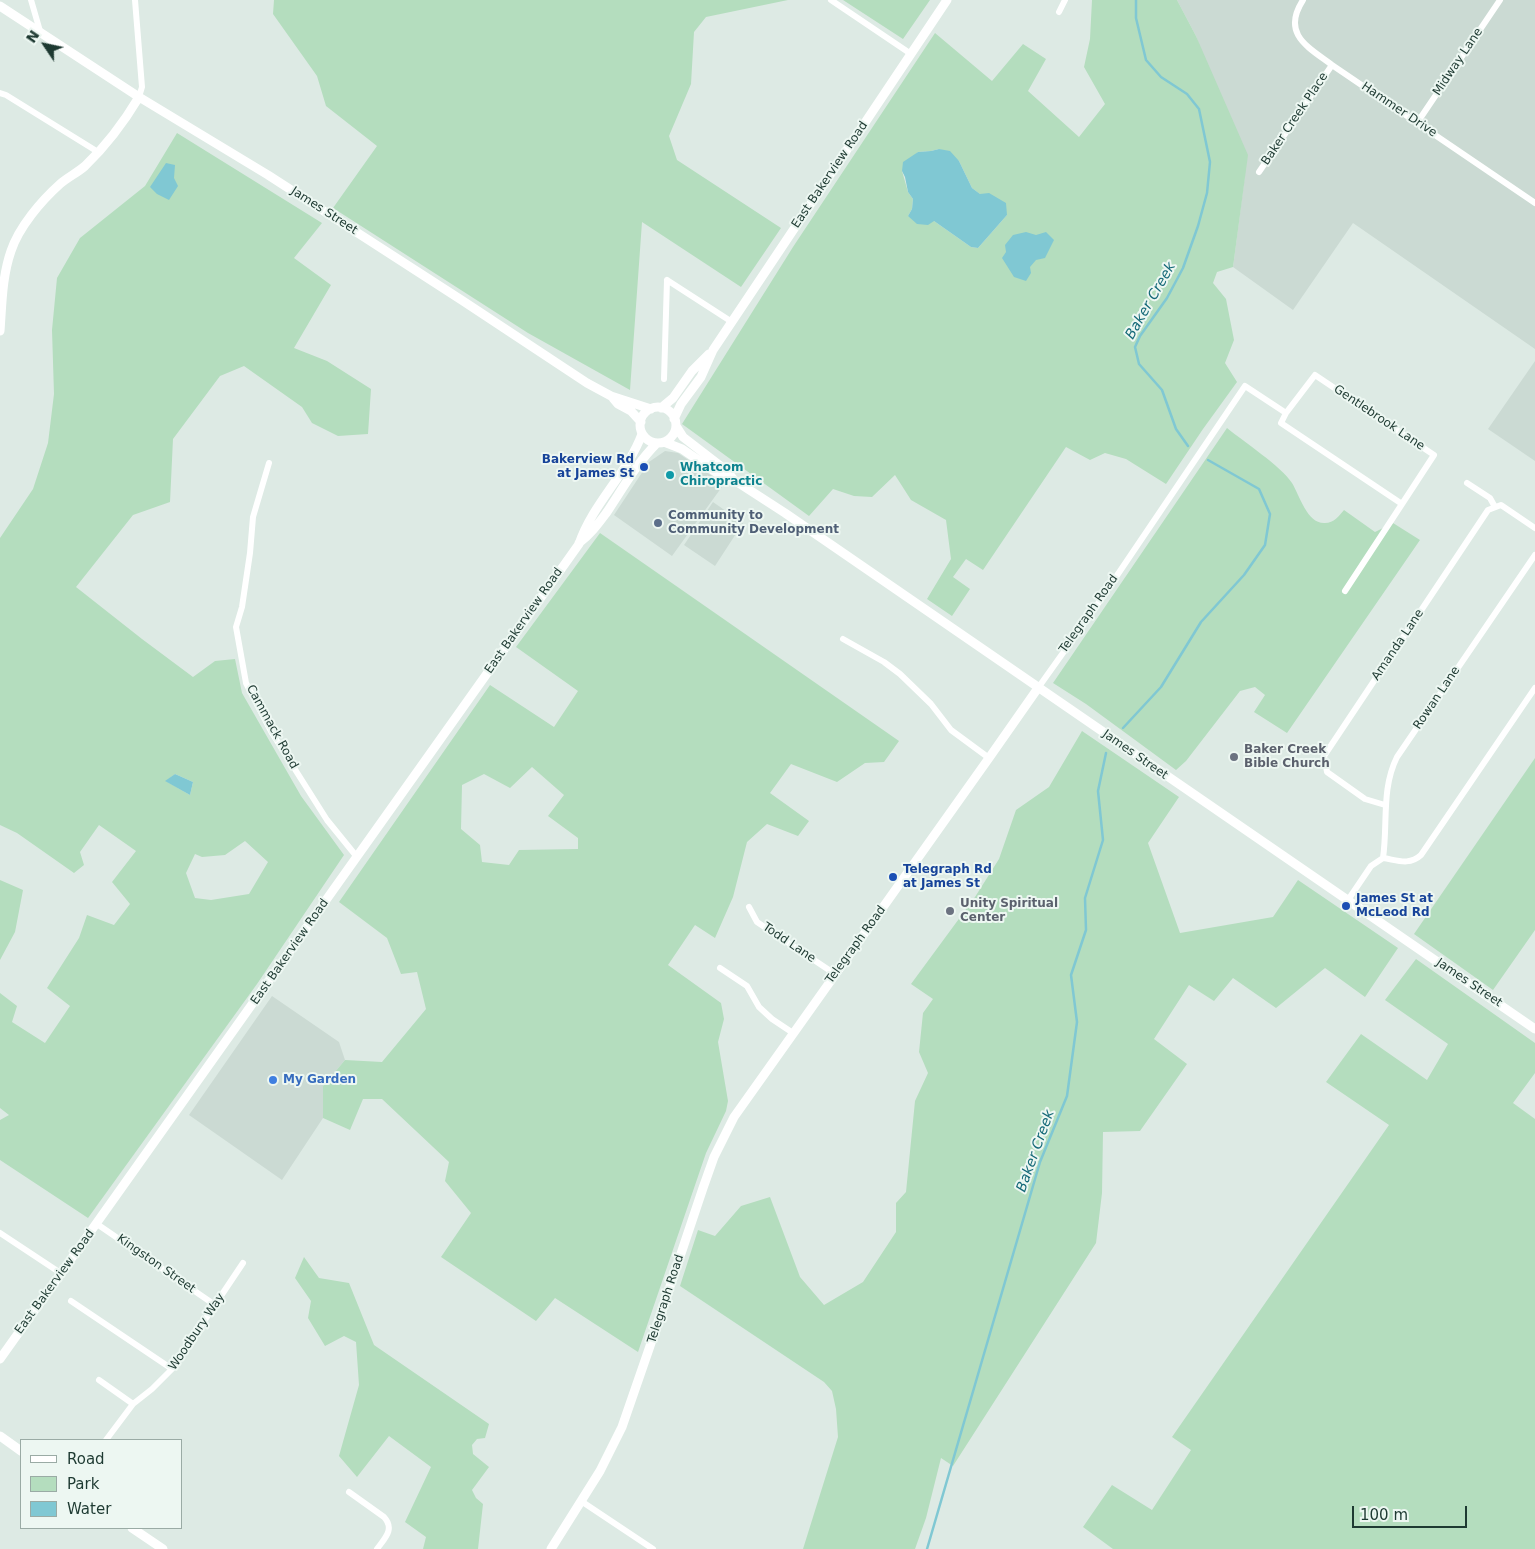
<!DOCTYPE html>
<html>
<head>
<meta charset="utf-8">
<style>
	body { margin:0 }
	#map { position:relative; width:1535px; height:1549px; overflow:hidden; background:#ddeae4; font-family:"DejaVu Sans",sans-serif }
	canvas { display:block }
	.legend { position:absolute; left:20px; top:1439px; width:162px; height:90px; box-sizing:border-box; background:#edf7f2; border:1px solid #9aaba5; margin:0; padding:6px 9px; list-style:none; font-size:15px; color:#1e3a32 }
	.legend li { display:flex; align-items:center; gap:10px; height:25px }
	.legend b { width:25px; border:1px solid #9aaba5 }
	.north { position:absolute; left:20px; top:20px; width:50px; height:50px; -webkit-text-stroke:4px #edf7f2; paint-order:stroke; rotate:304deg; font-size:14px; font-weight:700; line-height:20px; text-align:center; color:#1e3a32 }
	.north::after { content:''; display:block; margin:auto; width:18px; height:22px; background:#1e3a32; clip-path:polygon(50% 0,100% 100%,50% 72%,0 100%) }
	.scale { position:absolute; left:1352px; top:1506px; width:115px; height:22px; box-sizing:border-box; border:2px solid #1e3a32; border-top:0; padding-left:6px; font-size:15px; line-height:18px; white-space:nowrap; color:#1e3a32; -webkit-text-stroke:4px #edf7f2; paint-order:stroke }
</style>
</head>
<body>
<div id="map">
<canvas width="1535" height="1549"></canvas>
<ul class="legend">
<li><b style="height:6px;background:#fff"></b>Road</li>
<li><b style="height:14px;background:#b4ddbe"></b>Park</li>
<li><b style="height:14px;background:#80c8d3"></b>Water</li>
</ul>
<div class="north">N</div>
<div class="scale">100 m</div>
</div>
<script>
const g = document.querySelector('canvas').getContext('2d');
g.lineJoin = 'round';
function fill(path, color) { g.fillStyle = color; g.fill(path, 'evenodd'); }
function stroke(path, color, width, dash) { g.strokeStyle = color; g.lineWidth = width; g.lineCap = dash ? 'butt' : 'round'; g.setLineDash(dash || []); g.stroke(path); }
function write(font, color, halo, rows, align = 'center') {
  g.font = font + ' "DejaVu Sans",sans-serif'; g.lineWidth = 4; g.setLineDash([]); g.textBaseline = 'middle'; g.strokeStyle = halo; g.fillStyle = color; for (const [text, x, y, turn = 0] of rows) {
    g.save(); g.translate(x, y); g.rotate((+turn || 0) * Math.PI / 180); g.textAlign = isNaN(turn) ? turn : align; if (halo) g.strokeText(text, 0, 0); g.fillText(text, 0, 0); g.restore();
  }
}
const built = new Path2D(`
	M 1177,0 L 1535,0 L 1535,349 L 1353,223 L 1293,310 L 1233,267 L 1245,175 L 1196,36 Z
	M 1535,361 L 1535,461 L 1488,429 Z
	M 665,451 L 678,453 L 724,484 L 672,556 L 614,515 L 649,462 Z
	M 713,502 L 743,523 L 715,566 L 684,545 Z
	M 272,996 L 339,1042 L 345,1060 L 323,1086 L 323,1118 L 282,1180 L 189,1115 Z`);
const green = new Path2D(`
	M 274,0 L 788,0 L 706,17 L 694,32 L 691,84 L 669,136 L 677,160 L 781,228 L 741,287 L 642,222 L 630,390 L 528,333 L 333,208 L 377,146 L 326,106 L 317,76 L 273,14 Z
	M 843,0 L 930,0 L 903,39 Z
	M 1092,0 L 1177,0 L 1196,36 L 1248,155 L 1233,267 L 1217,272 L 1213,283 L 1226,299 L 1234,340 L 1225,363 L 1237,382 L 1203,429 L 1166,484 L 1126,459 L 1105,453 L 1090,460 L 1066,447 L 983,570 L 966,559 L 953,577 L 970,589 L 952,616 L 927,599 L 951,559 L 946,520 L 911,500 L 895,475 L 872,497 L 854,496 L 833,489 L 809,516 L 682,424 L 793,247 L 935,33 L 992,81 L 1023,44 L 1046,59 L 1028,91 L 1079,137 L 1105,104 L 1084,67 L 1090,39 ZM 939,149 L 959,161 L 972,188 L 1007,215 L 978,248 L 971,247 L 934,221 L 908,216 L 912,209 L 913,199 L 908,192 L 902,171 L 918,152 L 931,151 Z
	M 177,133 L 322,223 L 294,258 L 331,285 L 294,348 L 327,361 L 371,389 L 368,434 L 338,436 L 312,423 L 302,407 L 244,366 L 220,376 L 173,439 L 170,502 L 133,515 L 76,587 L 142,639 L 193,677 L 215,661 L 235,659 L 242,693 L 301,796 L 344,855 L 257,984 L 88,1218 L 0,1160 L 0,1120 L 9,1115 L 0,1108 L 0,993 L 17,1006 L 12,1022 L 45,1043 L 70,1006 L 47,988 L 79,938 L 87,915 L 114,925 L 130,904 L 112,882 L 136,851 L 99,825 L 80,852 L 84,865 L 74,873 L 17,833 L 0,825 L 0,538 L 33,489 L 48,443 L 54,394 L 52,330 L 57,278 L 80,238 L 145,186 ZM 175,774 L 193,782 L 190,795 L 166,781 ZM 245,841 L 268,862 L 249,894 L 211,900 L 195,898 L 186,873 L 195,854 L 202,857 L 225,855 Z
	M 1227,428 C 1244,442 1281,466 1292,483 C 1300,496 1307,524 1325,523 C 1334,523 1339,516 1344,510 L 1375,532 L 1393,523 L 1420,540 L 1287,733 L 1254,712 L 1265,695 L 1255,687 L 1240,691 L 1186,761 L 1176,770 L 1086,704 L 1053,683 Z
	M 600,533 L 899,741 L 884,762 L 865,763 L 837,782 L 791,764 L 770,793 L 809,821 L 798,836 L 767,824 L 747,842 L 733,897 L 715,938 L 695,925 L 668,965 L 721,1003 L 724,1019 L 718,1042 L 728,1101 L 726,1111 L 706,1153 L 638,1352 L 555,1298 L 536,1321 L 441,1257 L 471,1213 L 445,1181 L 449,1162 L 382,1099 L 363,1099 L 350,1130 L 323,1118 L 323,1086 L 345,1060 L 382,1062 L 426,1009 L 417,972 L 401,974 L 387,938 L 339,902 L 490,685 L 554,727 L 578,691 L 516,647 ZM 532,767 L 564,795 L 548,816 L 578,838 L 578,849 L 519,850 L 509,865 L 482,862 L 480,845 L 461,829 L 462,785 L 484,774 L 510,788 Z
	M 1082,731 L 1179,797 L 1148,843 L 1180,933 L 1273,917 L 1298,880 L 1398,948 L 1365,997 L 1325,968 L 1276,1008 L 1233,978 L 1214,1001 L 1189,985 L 1154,1039 L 1187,1064 L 1140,1131 L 1103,1132 L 1102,1193 L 1096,1243 L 953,1466 L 941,1458 L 926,1518 L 915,1549 L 803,1549 L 838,1437 L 836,1409 L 832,1391 L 824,1382 L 680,1286 L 698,1230 L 715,1236 L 741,1206 L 770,1197 L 800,1277 L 824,1305 L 863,1282 L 896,1232 L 896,1203 L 906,1192 L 915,1101 L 928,1073 L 919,1052 L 923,1013 L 933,999 L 911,984 L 975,897 L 999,859 L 1016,810 L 1049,787 Z
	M 1535,758 L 1535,930 L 1493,990 L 1414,934 Z
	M 0,880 L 23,890 L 15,932 L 0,960 Z
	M 1416,959 L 1535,1043 L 1535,1073 L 1513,1103 L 1535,1119 L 1535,1549 L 1113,1549 L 1083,1527 L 1112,1485 L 1152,1510 L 1191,1450 L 1172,1437 L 1389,1125 L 1326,1082 L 1361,1034 L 1427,1080 L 1448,1044 L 1385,1000 Z
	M 304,1257 L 319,1278 L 349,1283 L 374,1345 L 489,1424 L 485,1438 L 477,1439 L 472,1445 L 473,1454 L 489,1467 L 472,1490 L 476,1498 L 483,1504 L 478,1549 L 423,1549 L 426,1537 L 405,1522 L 431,1467 L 389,1436 L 357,1477 L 339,1456 L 359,1385 L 356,1342 L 344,1336 L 325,1346 L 308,1318 L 311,1301 L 295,1278 Z`);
const water = new Path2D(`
	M 939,149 L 950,151 L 959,161 L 972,188 L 980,194 L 989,193 L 1006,203 L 1007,215 L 978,248 L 971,247 L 934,221 L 928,225 L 917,224 L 908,216 L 912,209 L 913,199 L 908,192 L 905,177 L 902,171 L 903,162 L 918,152 L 931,151 Z
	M 166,163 L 175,165 L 174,178 L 178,186 L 169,200 L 157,194 L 150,187 Z
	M 1026,232 L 1036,235 L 1046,232 L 1054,240 L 1045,258 L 1036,260 L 1030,267 L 1031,273 L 1026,281 L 1014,277 L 1002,258 L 1006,252 L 1005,245 L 1013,235 Z
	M 175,774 L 193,782 L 190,795 L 165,781 Z`);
const stream = new Path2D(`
	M 1136,0 L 1136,18 L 1146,60 L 1161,77 L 1187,94 L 1199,109 L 1210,162 L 1207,193 L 1198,226 L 1183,268 L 1167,298 L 1140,336 L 1135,347 L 1139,364 L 1162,390 L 1176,429 L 1188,446
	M 1123,728 L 1161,687 L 1201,622 L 1244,575 L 1265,545 L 1270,514 L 1259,489 L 1208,460
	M 927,1549 L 1040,1162 L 1067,1096 L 1077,1022 L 1071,975 L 1086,930 L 1085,898 L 1103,840 L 1098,791 L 1106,753`);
const street = new Path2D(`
	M 31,0 L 40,31
	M 135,0 L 142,87 L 139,97
	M 831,0 L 911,54
	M 1303,0 C 1281,34 1308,47 1332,65 L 1535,203
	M 1059,12 L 1065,0
	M 0,93 L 6,95 L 98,152
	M 1417,123 L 1500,0
	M 1259,172 L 1332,65
	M 667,280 L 732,322
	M 664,379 L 667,280
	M 269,463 L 253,517 L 250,553 L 242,607 L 236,627 L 246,683 L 272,733 L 327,820 L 357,857
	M 1467,483 L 1490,498 L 1495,507
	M 1345,591 L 1402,504
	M 843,639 L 884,662 L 900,674 L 931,704 L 951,730 L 989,758
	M 1038,688 L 1095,608 L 1245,386 L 1286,413 L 1281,423 L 1402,504 L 1434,455 L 1315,375 L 1286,413
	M 1385,805 L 1365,799 L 1327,772 L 1324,756 L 1488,510 L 1501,505 L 1535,528
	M 1383,858 C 1388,824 1381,789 1397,757 L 1535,555
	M 1348,900 L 1371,866 L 1383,858 C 1397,860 1409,866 1421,855 L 1535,688
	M 749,907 L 757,922 L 835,974
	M 720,968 L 747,986 L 759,1007 L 772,1019 L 793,1033
	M 97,1224 L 215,1305
	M 0,1233 L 62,1274
	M 71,1301 L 172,1369
	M 99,1380 L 133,1404
	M 106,1440 L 133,1404 L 152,1389 L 172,1369 L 243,1263
	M 349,1492 L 384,1517 C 395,1529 385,1538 377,1549
	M 581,1501 L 653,1549`);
const secondary = new Path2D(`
	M 0,6 L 139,97 L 268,175 L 463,301 L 587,383 L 611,396 L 651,409
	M 0,331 C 2,304 2,277 11,251 C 19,227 41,201 60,184 C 68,177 77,173 85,166 C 107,145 124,122 139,97
	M 613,398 L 618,404 L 631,411 L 641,422
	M640 425a18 18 0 1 1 36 0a18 18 0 1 1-36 0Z
	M 661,408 L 673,398 L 692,371 L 709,354
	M 674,419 L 681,404 L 701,377 L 713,350 L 947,0
	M 676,426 L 683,437 L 727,471 L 734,480
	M 664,442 L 682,449 L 723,477 L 734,480 L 785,513 L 1535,1029
	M 579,543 C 591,534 598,524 607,512 C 623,488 637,463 657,443
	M 0,1359 L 579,544 C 593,503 627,474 642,434
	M 0,1436 L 21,1451
	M 132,1528 L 163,1549
	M 551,1549 L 600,1471 L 622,1427 L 649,1349 L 703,1188 L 714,1157 L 734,1117 L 989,758 L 1038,688`);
const markers = [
	[644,467,5,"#1a4fb4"],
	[670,475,5,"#0f9aa8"],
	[658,523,5,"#5c6f8a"],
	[1234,757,5,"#6b7280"],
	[893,877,5,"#1a4fb4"],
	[1346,906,5,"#1a4fb4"],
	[950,911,5,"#6b7280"],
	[273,1080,5,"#3f7fe0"]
];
const streetNames = [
	["Midway Lane",1458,62,-56],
	["Hammer Drive",1399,110,34],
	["Baker Creek Place",1295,119,-56],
	["East Bakerview Road",830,175,-56],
	["James Street",324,211,33],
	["Gentlebrook Lane",1379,418,34],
	["Telegraph Road",1089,614,-55],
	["East Bakerview Road",524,621,-55],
	["Amanda Lane",1398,645,-56],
	["Rowan Lane",1437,698,-56],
	["Cammack Road",272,727,61],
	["James Street",1135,755,35],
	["Todd Lane",789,943,34],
	["Telegraph Road",856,945,-54],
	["East Bakerview Road",290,952,-55],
	["James Street",1469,983,34],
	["Kingston Street",156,1264,35],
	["East Bakerview Road",55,1282,-54],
	["Telegraph Road",666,1299,-72],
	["Woodbury Way",197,1332,-56]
];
const transitNames = [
	["Bakerview Rd",634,460,"right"],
	["at James St",634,474,"right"],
	["Telegraph Rd",903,870],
	["at James St",903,884],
	["James St at",1356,899],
	["McLeod Rd",1356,913]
];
const cultureNames = [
	["Whatcom",680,468],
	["Chiropractic",680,482]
];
const serviceNames = [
	["Community to",668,516],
	["Community Development",668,530]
];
const worshipNames = [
	["Baker Creek",1244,750],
	["Bible Church",1244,764],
	["Unity Spiritual",960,904],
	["Center",960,918]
];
const shopNames = [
	["My Garden",283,1080]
];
const waterNames = [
	["Baker Creek",1151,301,-60],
	["Baker Creek",1036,1151,-70]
];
fill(built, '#cbdad3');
fill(green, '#b4ddbe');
fill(water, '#80c8d3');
stroke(stream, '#80c8d3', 2.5);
stroke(street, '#fff', 6);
stroke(secondary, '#fff', 9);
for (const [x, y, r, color] of markers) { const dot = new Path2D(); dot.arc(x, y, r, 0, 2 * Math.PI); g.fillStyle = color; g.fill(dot); stroke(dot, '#edf7f2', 2); }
write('12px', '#1e3a32', '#edf7f2', streetNames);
write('bold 12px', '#164399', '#edf7f2', transitNames, 'left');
write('bold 12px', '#0d838f', '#edf7f2', cultureNames, 'left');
write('bold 12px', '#4e5e75', '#edf7f2', serviceNames, 'left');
write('bold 12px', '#5b616d', '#edf7f2', worshipNames, 'left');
write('bold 12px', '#366cbe', '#edf7f2', shopNames, 'left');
write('italic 14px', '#156978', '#edf7f2', waterNames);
</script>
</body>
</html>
